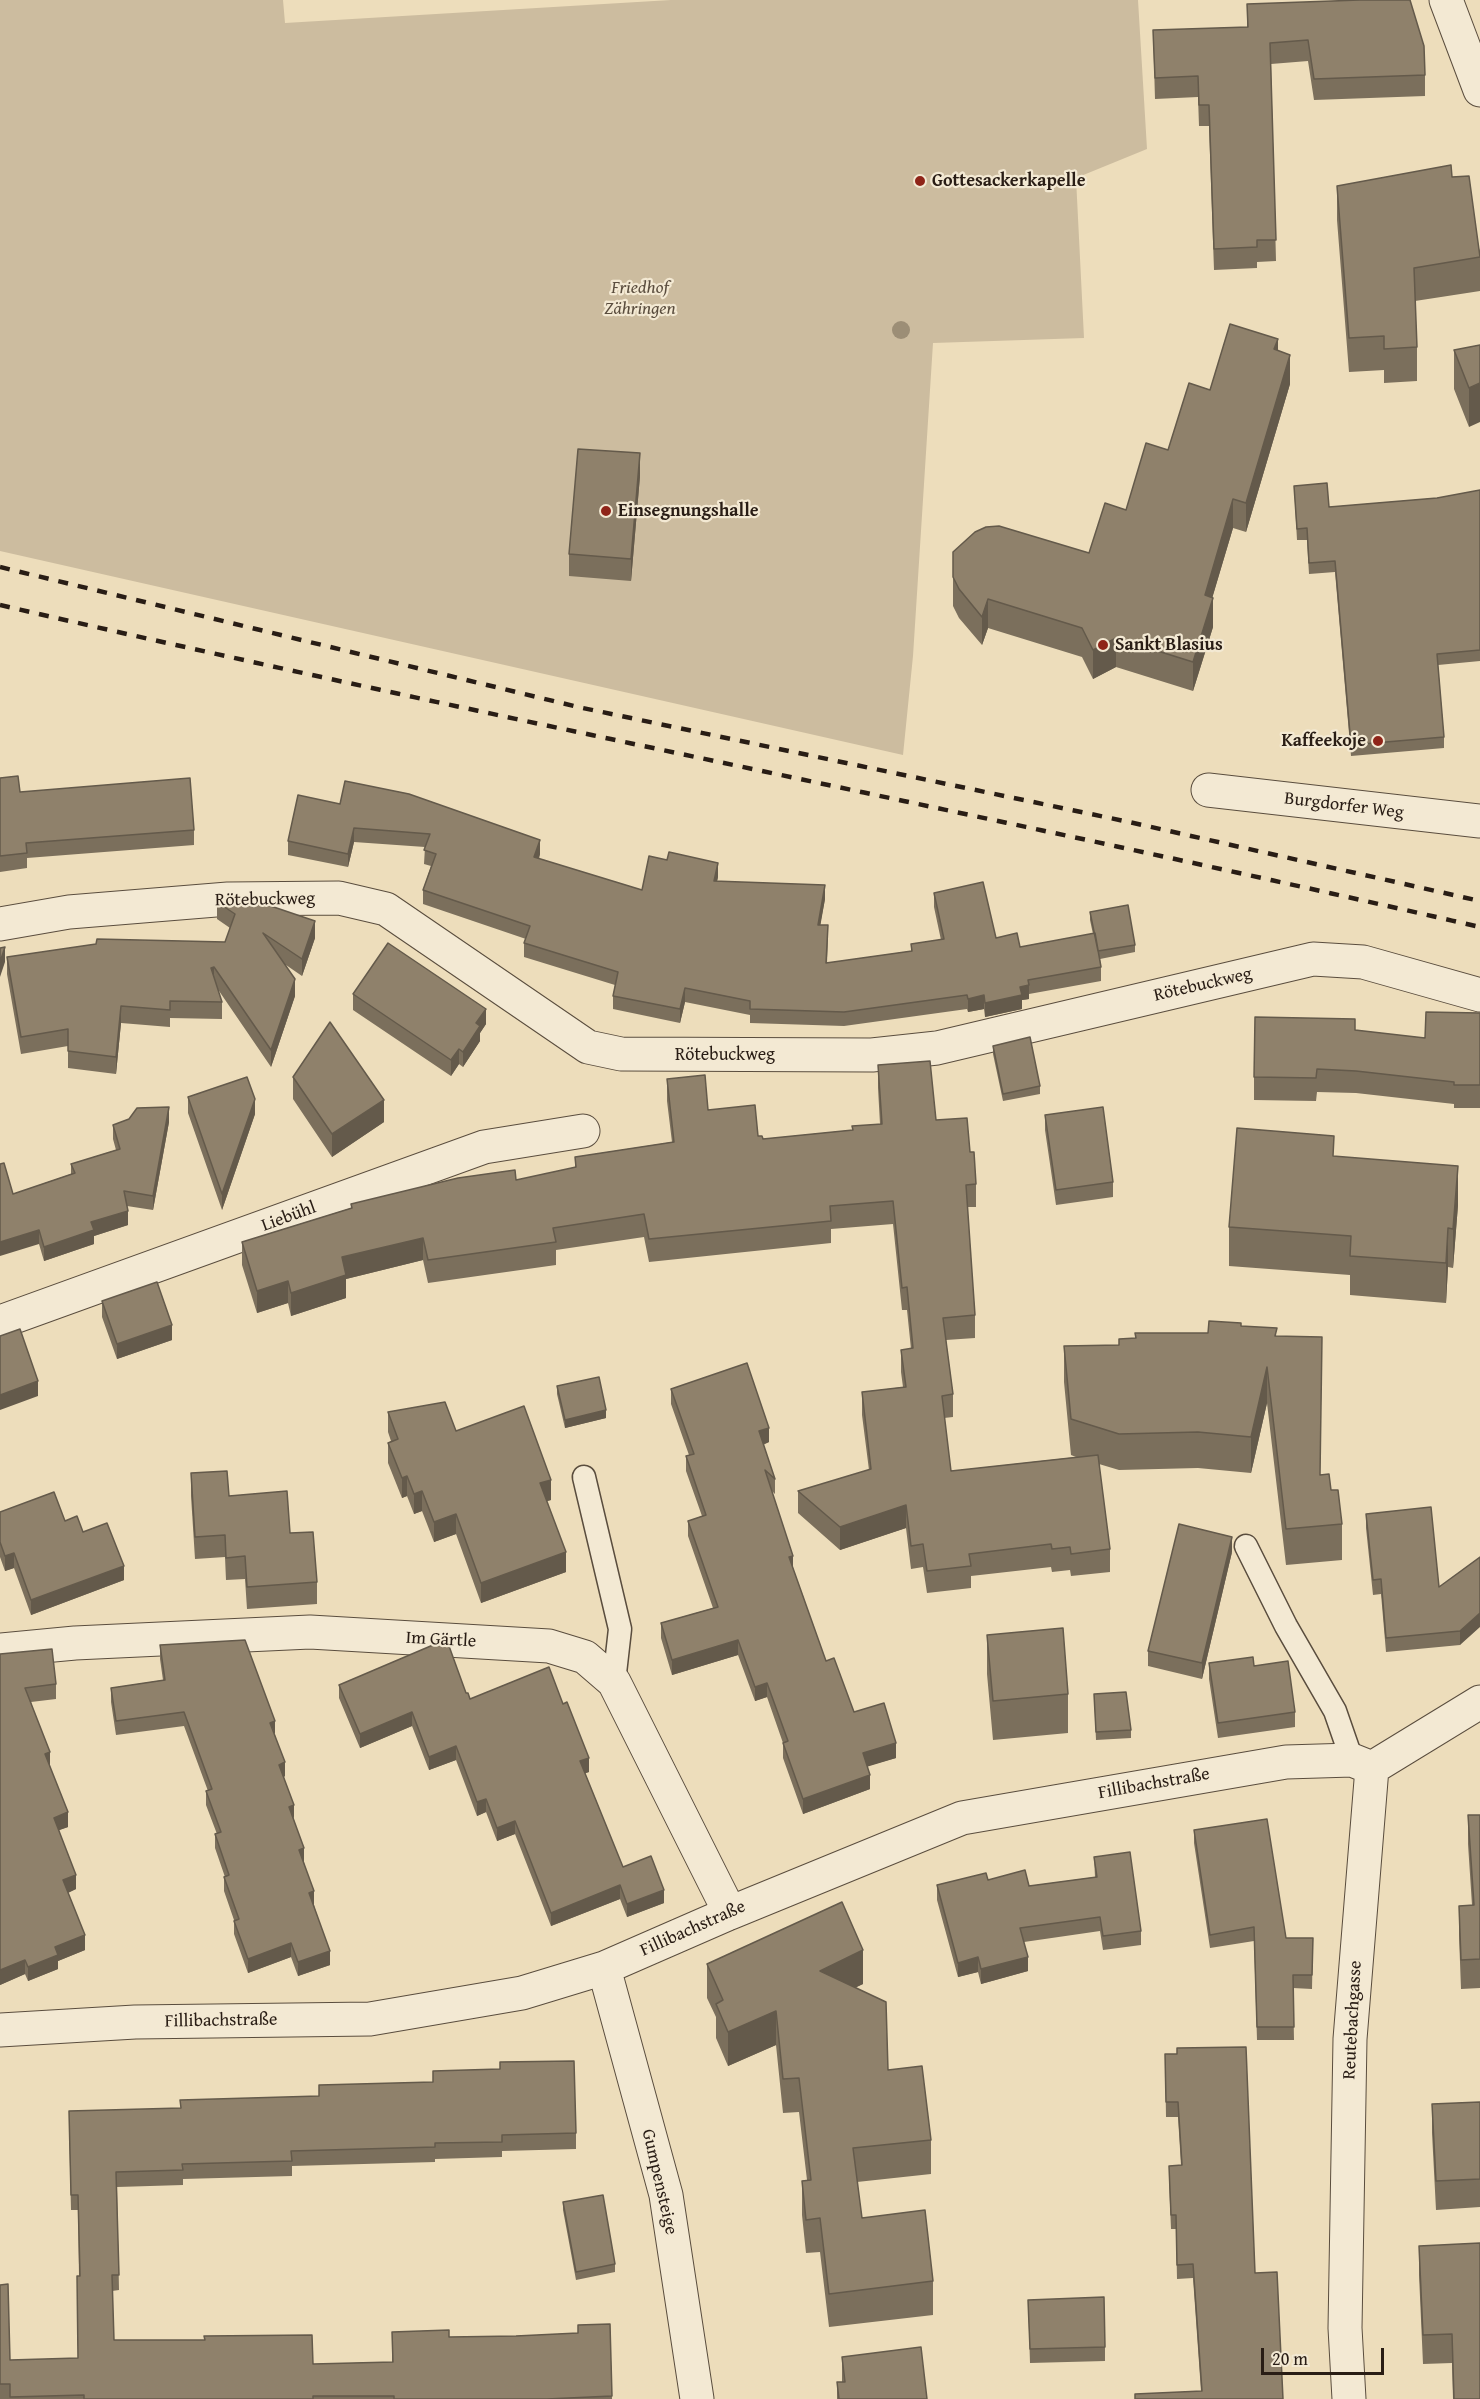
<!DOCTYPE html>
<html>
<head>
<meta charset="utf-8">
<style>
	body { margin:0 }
	#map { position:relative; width:1480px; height:2399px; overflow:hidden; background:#edddbb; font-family:"Gentium Book Plus",serif }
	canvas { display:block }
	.scale { position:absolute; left:1261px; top:2348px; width:123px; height:27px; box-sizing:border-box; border:3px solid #291d15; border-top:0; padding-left:8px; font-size:18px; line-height:21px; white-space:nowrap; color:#291d15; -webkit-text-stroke:4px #f3e9d3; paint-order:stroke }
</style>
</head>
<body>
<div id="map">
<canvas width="1480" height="2399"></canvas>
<div class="scale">20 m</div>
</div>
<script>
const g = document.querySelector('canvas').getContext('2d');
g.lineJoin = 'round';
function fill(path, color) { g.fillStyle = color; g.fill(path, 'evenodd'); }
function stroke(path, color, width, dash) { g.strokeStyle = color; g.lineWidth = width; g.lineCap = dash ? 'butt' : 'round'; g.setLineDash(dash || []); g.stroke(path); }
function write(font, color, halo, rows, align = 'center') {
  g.font = font + ' "Gentium Book Plus",serif'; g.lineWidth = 4.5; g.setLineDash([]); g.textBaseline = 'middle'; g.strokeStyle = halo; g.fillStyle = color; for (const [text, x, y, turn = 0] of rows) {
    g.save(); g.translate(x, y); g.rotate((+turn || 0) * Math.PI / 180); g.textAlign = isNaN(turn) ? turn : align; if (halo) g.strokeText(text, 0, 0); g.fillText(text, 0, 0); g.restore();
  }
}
const green = new Path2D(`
	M 0,0 L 283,0 L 285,23 L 671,0 L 1138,0 L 1147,149 L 1076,178 L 1084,338 L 933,343 L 913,656 L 903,755 L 0,551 Z`);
const service = new Path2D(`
	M 584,1477 L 620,1629 L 614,1682
	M 1246,1546 L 1286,1626 L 1335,1711 L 1352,1760`);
const minor = new Path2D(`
	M 1446,0 L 1480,90
	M 1208,790 L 1480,821
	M 0,924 L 69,912 L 228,899 L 339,898 L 386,909 L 588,1047 L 621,1054 L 872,1055 L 937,1048 L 1313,959 L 1363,962 L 1480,995
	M 0,1322 L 484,1147 L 583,1131
	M 0,1650 L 75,1643 L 310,1632 L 549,1646 L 585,1657 L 614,1682 L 730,1913
	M 1372,1768 L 1480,1702
	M 604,1968 L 666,2195 L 697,2399
	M 0,2030 L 135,2022 L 370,2019 L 522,1993 L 604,1968 L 730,1913 L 962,1818 L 1286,1762 L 1352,1760 L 1372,1768
	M 1349,2399 L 1345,2328 L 1350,2039 L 1372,1768`);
const rail = new Path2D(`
	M 0,567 L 578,707 L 1129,822 L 1480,901
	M 0,605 C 492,719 988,814 1480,927`);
const trees = [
	[901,330]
];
const wall = new Path2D(`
	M 1247,4 L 1425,75 L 1425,96 L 1314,100 L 1308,61 L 1271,64 L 1276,261 L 1257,262 L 1257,268 L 1214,270 L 1209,126 L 1199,126 L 1198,97 L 1155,99 L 1153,30 L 1247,27 Z
	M 1452,177 L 1480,251 L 1480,291 L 1415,301 L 1417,347 L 1417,381 L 1384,383 L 1384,370 L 1349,372 L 1337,220 L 1337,186 Z
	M 1480,345 L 1469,427 L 1454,389 L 1454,350 Z
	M 1278,350 L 1290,384 L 1246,532 L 1233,528 L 1212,598 L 1213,627 L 1193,691 L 1116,667 L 1093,679 L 1082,657 L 988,628 L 982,645 L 959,618 L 953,606 L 953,552 L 1089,553 L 1126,510 L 1210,390 Z
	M 640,476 L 631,581 L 569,576 L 569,554 Z
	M 1294,486 L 1329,507 L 1437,498 L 1480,490 L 1480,661 L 1438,665 L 1444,737 L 1444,748 L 1351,756 L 1335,572 L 1309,574 L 1307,540 L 1297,540 Z
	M 0,778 L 20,792 L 194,830 L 194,845 L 27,858 L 27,868 L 0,872 Z
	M 298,795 L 540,854 L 539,859 L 642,890 L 718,877 L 717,881 L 825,899 L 820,925 L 828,939 L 827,963 L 911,951 L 911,944 L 941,940 L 934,907 L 934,893 L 996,938 L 1020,947 L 1093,934 L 1090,920 L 1090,912 L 1135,945 L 1135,952 L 1100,959 L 1101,967 L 1101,981 L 1029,994 L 1029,999 L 1022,1000 L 1022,1009 L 985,1017 L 984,1009 L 968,1012 L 967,1009 L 844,1026 L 750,1023 L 750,1015 L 685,1002 L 680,1023 L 613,1009 L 613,996 L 615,985 L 524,957 L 524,943 L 526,939 L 423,904 L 423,890 L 431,866 L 424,864 L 425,847 L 354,842 L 348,867 L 288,855 L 288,841 Z
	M 217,902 L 315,938 L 302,976 L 286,965 L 295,996 L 271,1067 L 217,988 L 222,1002 L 222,1019 L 170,1018 L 170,1027 L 121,1023 L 116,1074 L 68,1068 L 68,1046 L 21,1054 L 7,974 L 7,957 L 225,942 L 230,928 L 217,919 Z
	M 353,994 L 486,1024 L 480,1033 L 480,1041 L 463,1067 L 459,1064 L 451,1076 L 353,1010 Z
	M 1480,1013 L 1480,1108 L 1454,1108 L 1454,1104 L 1356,1093 L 1317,1092 L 1316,1101 L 1254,1100 L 1254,1077 L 1355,1030 L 1425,1038 Z
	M 993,1046 L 1040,1086 L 1040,1094 L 1003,1101 L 993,1054 Z
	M 878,1065 L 970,1152 L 976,1184 L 976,1207 L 967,1207 L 975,1315 L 975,1338 L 946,1340 L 953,1394 L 953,1417 L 944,1418 L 951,1471 L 1076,1457 L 1071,1455 L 1064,1382 L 1064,1346 L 1119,1345 L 1135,1338 L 1135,1333 L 1208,1333 L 1241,1326 L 1277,1336 L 1320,1475 L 1331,1490 L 1342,1524 L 1342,1560 L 1286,1565 L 1267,1403 L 1251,1473 L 1198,1468 L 1119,1470 L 1099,1464 L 1110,1549 L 1110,1572 L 1071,1576 L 1070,1570 L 1052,1572 L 1051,1567 L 971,1576 L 971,1588 L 927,1593 L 923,1567 L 911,1569 L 906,1528 L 840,1550 L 798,1513 L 798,1491 L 869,1470 L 862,1415 L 862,1392 L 903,1387 L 901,1372 L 901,1350 L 911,1349 L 907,1310 L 902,1310 L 893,1224 L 831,1229 L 831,1243 L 649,1262 L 644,1237 L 556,1250 L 556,1265 L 428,1283 L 423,1260 L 346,1279 L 346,1298 L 291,1316 L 288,1303 L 257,1313 L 242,1265 L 242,1242 L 351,1208 L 351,1204 L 516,1180 L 575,1168 L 575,1157 L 672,1142 L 667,1101 L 667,1079 L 708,1110 L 763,1139 L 852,1130 L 880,1124 L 878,1088 Z
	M 293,1077 L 384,1122 L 332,1157 L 293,1099 Z
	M 188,1097 L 255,1114 L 222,1210 L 188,1113 Z
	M 1045,1115 L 1113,1182 L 1113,1197 L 1056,1205 L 1045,1130 Z
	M 169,1122 L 153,1210 L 127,1206 L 128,1225 L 94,1236 L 94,1244 L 44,1261 L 39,1244 L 13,1194 L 71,1174 L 71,1164 L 116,1150 L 113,1139 L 113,1125 Z
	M 1334,1157 L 1458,1205 L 1453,1268 L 1448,1267 L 1446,1303 L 1350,1295 L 1350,1275 L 1229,1266 L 1229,1227 Z
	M 102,1301 L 172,1340 L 117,1359 L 102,1317 Z
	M 557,1386 L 606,1418 L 565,1428 L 557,1394 Z
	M 671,1389 L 769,1442 L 763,1445 L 775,1479 L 775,1494 L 772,1491 L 793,1568 L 826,1661 L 854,1712 L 896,1758 L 867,1766 L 870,1789 L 803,1814 L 783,1758 L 783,1743 L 767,1697 L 755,1701 L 738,1655 L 672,1675 L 661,1638 L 661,1623 L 713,1608 L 688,1536 L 688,1521 L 702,1516 L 686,1471 L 686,1456 L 689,1455 L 671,1404 Z
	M 388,1412 L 456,1431 L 551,1500 L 547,1501 L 566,1572 L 481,1603 L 456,1534 L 434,1542 L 422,1511 L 414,1514 L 407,1496 L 402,1498 L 388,1463 L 388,1443 L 391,1441 L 388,1432 Z
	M 191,1473 L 290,1533 L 317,1582 L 317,1604 L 247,1609 L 245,1579 L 226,1580 L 225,1557 L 195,1559 L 191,1496 Z
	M 0,1512 L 65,1521 L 83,1532 L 124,1580 L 31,1615 L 14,1568 L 5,1571 L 0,1557 Z
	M 1366,1514 L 1439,1587 L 1480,1557 L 1460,1645 L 1386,1652 L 1381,1594 L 1373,1595 L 1366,1528 Z
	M 1232,1552 L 1202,1679 L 1148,1666 L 1148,1651 Z
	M 987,1635 L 1068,1694 L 1068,1733 L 993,1740 L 987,1674 Z
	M 160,1645 L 275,1735 L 285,1776 L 284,1777 L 314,1905 L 330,1965 L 298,1976 L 291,1957 L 248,1973 L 234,1934 L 234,1920 L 224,1891 L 224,1877 L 225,1877 L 215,1848 L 215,1834 L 217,1834 L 206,1805 L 206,1791 L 208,1791 L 184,1726 L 116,1735 L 111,1702 L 111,1688 L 163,1680 L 160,1659 Z
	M 0,1654 L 56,1684 L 56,1699 L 31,1702 L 68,1827 L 59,1830 L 76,1889 L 68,1893 L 85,1950 L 58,1961 L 58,1969 L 28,1981 L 25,1974 L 0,1985 Z
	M 1209,1663 L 1254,1666 L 1295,1712 L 1295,1727 L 1218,1738 L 1209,1679 Z
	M 339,1685 L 466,1693 L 470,1699 L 589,1772 L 585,1773 L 623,1867 L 664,1903 L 627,1917 L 620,1899 L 551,1926 L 515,1834 L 497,1841 L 486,1812 L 477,1816 L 456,1760 L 429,1770 L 412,1726 L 360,1748 L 339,1698 Z
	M 1094,1694 L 1131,1730 L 1131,1738 L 1096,1740 Z
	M 1468,1815 L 1480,1815 L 1480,1988 L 1461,1989 L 1459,1935 L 1459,1906 L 1472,1905 L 1468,1844 Z
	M 1194,1830 L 1286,1938 L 1313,1938 L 1312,1989 L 1293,1988 L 1294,2040 L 1257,2040 L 1254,1941 L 1210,1948 L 1194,1843 Z
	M 1094,1857 L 1141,1931 L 1141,1945 L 1103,1950 L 1100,1931 L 1024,1942 L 1028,1971 L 981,1984 L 978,1972 L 958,1977 L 937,1900 L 937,1885 L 988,1880 L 1029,1886 L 1095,1877 Z
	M 707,1964 L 863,1984 L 856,1987 L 888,2070 L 931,2140 L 931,2174 L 857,2182 L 862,2218 L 933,2281 L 933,2315 L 829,2327 L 820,2252 L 806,2253 L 802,2215 L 802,2181 L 807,2180 L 799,2112 L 783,2113 L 776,2045 L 728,2066 L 716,2038 L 716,2017 L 707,1998 Z
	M 1165,2054 L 1255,2273 L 1283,2399 L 1201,2391 L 1193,2278 L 1177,2279 L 1176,2229 L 1171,2229 L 1169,2180 L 1181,2165 L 1178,2117 L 1166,2117 Z
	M 1480,2102 L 1480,2207 L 1436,2210 L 1432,2133 L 1432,2104 Z
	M 69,2126 L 576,2133 L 576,2149 L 502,2151 L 502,2157 L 435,2159 L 435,2162 L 292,2166 L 292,2176 L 183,2179 L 183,2185 L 117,2187 L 119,2290 L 112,2291 L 114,2340 L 313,2364 L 392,2362 L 392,2332 L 449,2337 L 516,2336 L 578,2333 L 610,2324 L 612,2399 L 0,2399 L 0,2285 L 10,2360 L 78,2358 L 79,2276 L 78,2210 L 71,2210 Z
	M 563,2202 L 615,2264 L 615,2272 L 576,2280 L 563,2210 Z
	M 1419,2246 L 1480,2399 L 1453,2399 L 1452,2363 L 1423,2364 L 1419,2275 Z
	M 1028,2300 L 1105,2347 L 1105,2361 L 1030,2363 Z
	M 842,2357 L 927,2399 L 837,2399 L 837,2382 L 842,2382 Z`);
const shadedWall = new Path2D(`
	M 1278,339 L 1278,368 L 1274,349 Z
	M 1290,355 L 1290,384 L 1246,532 L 1246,503 Z
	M 1480,383 L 1480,422 L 1469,427 L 1469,388 Z
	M 640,453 L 640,476 L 631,581 L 631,559 Z
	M 1233,499 L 1233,528 L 1206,619 L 1213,598 L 1213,627 L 1193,691 L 1193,662 L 1205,595 Z
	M 988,599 L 988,628 L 982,645 L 982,617 Z
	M 1116,638 L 1116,667 L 1093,679 L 1093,650 Z
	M 354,828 L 354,842 L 348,867 L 348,854 Z
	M 540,840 L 540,854 L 534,871 L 534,857 Z
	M 718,863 L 718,877 L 714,895 L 714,881 Z
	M 825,885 L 825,899 L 818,939 L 818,925 Z
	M 315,921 L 315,938 L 302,976 L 302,959 Z
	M 5,947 L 5,962 L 0,977 L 0,962 Z
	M 214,967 L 214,984 L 211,968 Z
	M 295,979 L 295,996 L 271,1067 L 271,1050 Z
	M 1029,985 L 1029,999 L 1022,1000 L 1022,1009 L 985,1017 L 985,1003 L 1020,987 Z
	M 685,988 L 685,1002 L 680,1023 L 680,1009 Z
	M 984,995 L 984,1009 L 968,1012 L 968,999 Z
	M 121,1006 L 121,1023 L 116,1074 L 116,1057 Z
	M 486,1009 L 486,1024 L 480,1033 L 480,1041 L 463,1067 L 463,1052 L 476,1023 Z
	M 459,1049 L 459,1064 L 451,1076 L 451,1060 Z
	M 255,1099 L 255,1114 L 222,1210 L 222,1194 Z
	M 384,1100 L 384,1122 L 332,1157 L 332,1134 Z
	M 169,1107 L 169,1122 L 153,1210 L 153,1196 Z
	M 1458,1166 L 1458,1205 L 1453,1268 L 1453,1229 Z
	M 128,1211 L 128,1225 L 94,1236 L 94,1244 L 44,1261 L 44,1247 L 91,1222 Z
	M 1448,1228 L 1448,1267 L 1446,1303 L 1446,1263 Z
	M 39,1230 L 39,1244 L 0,1256 L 0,1242 Z
	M 423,1238 L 423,1260 L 346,1279 L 346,1298 L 291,1316 L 291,1293 L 342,1257 Z
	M 288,1281 L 288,1303 L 257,1313 L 257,1291 Z
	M 172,1325 L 172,1340 L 117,1359 L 117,1344 Z
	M 1267,1367 L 1267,1403 L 1251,1473 L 1251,1437 Z
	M 38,1381 L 38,1396 L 0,1410 L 0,1395 Z
	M 606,1410 L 606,1418 L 565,1428 L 565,1420 Z
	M 769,1428 L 769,1442 L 759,1446 L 759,1431 Z
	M 407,1476 L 407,1496 L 402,1498 L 402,1478 Z
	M 551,1480 L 551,1500 L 540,1503 L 540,1483 Z
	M 422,1491 L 422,1511 L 414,1514 L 414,1494 Z
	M 906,1505 L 906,1528 L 840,1550 L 840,1527 Z
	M 456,1514 L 456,1534 L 434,1542 L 434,1522 Z
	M 1232,1537 L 1232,1552 L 1202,1679 L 1202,1663 Z
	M 566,1552 L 566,1572 L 481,1603 L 481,1583 Z
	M 14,1553 L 14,1568 L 5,1571 L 5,1556 Z
	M 793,1556 L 793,1570 L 789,1557 Z
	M 124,1566 L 124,1580 L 31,1615 L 31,1600 Z
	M 1480,1613 L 1480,1627 L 1460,1645 L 1460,1631 Z
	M 738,1640 L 738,1655 L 672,1675 L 672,1660 Z
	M 767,1683 L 767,1697 L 755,1701 L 755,1687 Z
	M 412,1712 L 412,1726 L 360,1748 L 360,1734 Z
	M 275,1721 L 275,1735 L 270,1723 Z
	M 896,1743 L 896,1758 L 863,1768 L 863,1753 Z
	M 456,1746 L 456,1760 L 429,1770 L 429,1757 Z
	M 50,1752 L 50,1766 L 45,1769 L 45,1754 Z
	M 589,1758 L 589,1772 L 580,1775 L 580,1761 Z
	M 285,1762 L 285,1776 L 279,1779 L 279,1765 Z
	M 870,1775 L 870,1789 L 803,1814 L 803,1799 Z
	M 486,1799 L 486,1812 L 477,1816 L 477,1802 Z
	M 294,1805 L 294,1819 L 289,1807 Z
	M 68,1812 L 68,1827 L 54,1832 L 54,1818 Z
	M 515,1821 L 515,1834 L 497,1841 L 497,1828 Z
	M 304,1848 L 304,1862 L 299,1864 L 299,1850 Z
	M 76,1875 L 76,1889 L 63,1895 L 63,1880 Z
	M 620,1885 L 620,1899 L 551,1926 L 551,1913 Z
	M 664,1890 L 664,1903 L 627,1917 L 627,1904 Z
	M 314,1891 L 314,1905 L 309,1907 L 309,1893 Z
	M 85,1935 L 85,1950 L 58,1961 L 58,1969 L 28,1981 L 28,1967 L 55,1947 Z
	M 291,1943 L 291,1957 L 248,1973 L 248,1959 Z
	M 863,1950 L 863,1984 L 820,2005 L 820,1971 Z
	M 330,1951 L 330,1965 L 298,1976 L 298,1962 Z
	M 978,1957 L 978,1972 L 958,1977 L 958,1963 Z
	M 1028,1957 L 1028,1971 L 981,1984 L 981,1969 Z
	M 25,1960 L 25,1974 L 0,1985 L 0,1970 Z
	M 776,2011 L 776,2045 L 728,2066 L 728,2032 Z`);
const building = new Path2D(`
	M 1360,0 L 1410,0 L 1424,46 L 1425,75 L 1314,79 L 1308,40 L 1270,43 L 1276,240 L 1257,240 L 1257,247 L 1214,249 L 1209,105 L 1199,105 L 1198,76 L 1155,78 L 1153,30 L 1248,27 L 1247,4 Z
	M 1451,165 L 1452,177 L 1469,176 L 1480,257 L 1414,268 L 1417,347 L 1384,349 L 1384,336 L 1349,338 L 1337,186 Z
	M 1230,324 L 1278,339 L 1274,349 L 1290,355 L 1246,503 L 1233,499 L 1205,595 L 1213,598 L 1193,662 L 1116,638 L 1093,650 L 1082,628 L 988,599 L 982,617 L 959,589 L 953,577 L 953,552 L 975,532 L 986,527 L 999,526 L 1089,553 L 1105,503 L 1126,510 L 1146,443 L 1168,450 L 1189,383 L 1210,390 Z
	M 1480,345 L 1480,383 L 1469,388 L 1454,350 Z
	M 578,449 L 640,453 L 631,559 L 569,554 Z
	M 1327,483 L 1329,507 L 1437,498 L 1480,490 L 1480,650 L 1437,654 L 1444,737 L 1351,745 L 1335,561 L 1309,563 L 1307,528 L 1297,529 L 1294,486 Z
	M 18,776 L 20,792 L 190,778 L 194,830 L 26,843 L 27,853 L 0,856 L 0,778 Z
	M 345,781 L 409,794 L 540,840 L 534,857 L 642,890 L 649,856 L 667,860 L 669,852 L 718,863 L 714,881 L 825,885 L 818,925 L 828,925 L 826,963 L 912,951 L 911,944 L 944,939 L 934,893 L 983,882 L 996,938 L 1017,933 L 1020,947 L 1095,933 L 1101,967 L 1028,980 L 1029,985 L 1020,987 L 1022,995 L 985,1003 L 984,995 L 968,999 L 967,995 L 844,1012 L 750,1009 L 750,1001 L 685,988 L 680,1009 L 613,996 L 618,972 L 524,943 L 530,926 L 423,890 L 436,854 L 424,850 L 430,834 L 354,828 L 348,854 L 288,841 L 298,795 L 340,804 Z
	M 256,901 L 315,921 L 302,959 L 263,933 L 295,979 L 271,1050 L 214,967 L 211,968 L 222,1002 L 170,1001 L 170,1010 L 121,1006 L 116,1057 L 68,1051 L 68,1029 L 21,1037 L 7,957 L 96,944 L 97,939 L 225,942 L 235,914 L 217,902 Z
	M 1128,905 L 1135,945 L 1098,951 L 1090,912 Z
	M 388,943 L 486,1009 L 476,1023 L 480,1026 L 463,1052 L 459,1049 L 451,1060 L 353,994 Z
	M 5,947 L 0,962 L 0,948 Z
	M 1426,1012 L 1480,1013 L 1480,1085 L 1454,1085 L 1454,1082 L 1356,1071 L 1317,1069 L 1316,1078 L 1254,1077 L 1255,1017 L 1355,1019 L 1355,1030 L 1425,1038 Z
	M 330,1022 L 384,1100 L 332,1134 L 293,1077 Z
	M 1030,1037 L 1040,1086 L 1003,1094 L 993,1046 Z
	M 930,1061 L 936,1120 L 967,1118 L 970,1152 L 974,1152 L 976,1184 L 966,1185 L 975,1315 L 943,1318 L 953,1394 L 942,1396 L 951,1471 L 1098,1455 L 1110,1549 L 1071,1554 L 1070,1547 L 1052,1549 L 1051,1544 L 969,1554 L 971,1566 L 927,1571 L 923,1544 L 911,1546 L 906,1505 L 840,1527 L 798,1491 L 871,1469 L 862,1392 L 906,1387 L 901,1350 L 913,1348 L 907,1287 L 902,1288 L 893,1201 L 830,1206 L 831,1221 L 649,1239 L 644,1214 L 553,1228 L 556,1242 L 428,1260 L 423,1238 L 342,1257 L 346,1275 L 291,1293 L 288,1281 L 257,1291 L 242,1242 L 352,1208 L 351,1204 L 458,1178 L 515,1170 L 516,1180 L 576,1167 L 575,1157 L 674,1142 L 667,1079 L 705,1075 L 708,1110 L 755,1105 L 758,1136 L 762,1136 L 763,1139 L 853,1130 L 852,1126 L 882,1124 L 878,1065 Z
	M 247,1077 L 255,1099 L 222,1194 L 188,1097 Z
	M 169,1107 L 153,1196 L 124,1191 L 128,1211 L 91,1222 L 94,1230 L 44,1247 L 39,1230 L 0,1242 L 0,1164 L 4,1163 L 13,1194 L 75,1173 L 71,1164 L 120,1149 L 113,1125 L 129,1119 L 137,1108 Z
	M 1103,1107 L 1113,1182 L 1056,1190 L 1045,1115 Z
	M 1237,1128 L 1334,1136 L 1333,1156 L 1458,1166 L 1453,1229 L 1448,1228 L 1446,1263 L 1350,1256 L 1351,1236 L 1229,1227 Z
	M 157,1282 L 172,1325 L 117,1344 L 102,1301 Z
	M 1209,1321 L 1241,1323 L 1241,1326 L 1277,1328 L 1275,1336 L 1322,1337 L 1320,1475 L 1329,1474 L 1331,1490 L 1338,1490 L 1342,1524 L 1286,1529 L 1267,1367 L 1251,1437 L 1198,1432 L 1119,1434 L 1071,1419 L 1064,1346 L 1119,1345 L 1119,1339 L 1136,1338 L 1135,1333 L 1208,1333 Z
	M 20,1329 L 38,1381 L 0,1395 L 0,1336 Z
	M 747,1363 L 769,1428 L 759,1431 L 775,1479 L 765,1470 L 793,1556 L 789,1557 L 826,1661 L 834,1658 L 854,1712 L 884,1703 L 896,1743 L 863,1753 L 870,1775 L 803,1799 L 783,1743 L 788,1741 L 767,1683 L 755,1687 L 738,1640 L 672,1660 L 661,1623 L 718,1607 L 688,1521 L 706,1515 L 686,1456 L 694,1454 L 671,1389 Z
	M 599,1377 L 606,1410 L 565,1420 L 557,1386 Z
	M 445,1402 L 456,1431 L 524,1406 L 551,1480 L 540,1483 L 566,1552 L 481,1583 L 456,1514 L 434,1522 L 422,1491 L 414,1494 L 407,1476 L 402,1478 L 388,1443 L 398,1439 L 388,1412 Z
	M 227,1471 L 229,1496 L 287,1491 L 290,1533 L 313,1532 L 317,1582 L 247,1587 L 245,1556 L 226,1558 L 225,1535 L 195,1537 L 191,1473 Z
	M 54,1492 L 65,1521 L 77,1516 L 83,1532 L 107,1523 L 124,1566 L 31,1600 L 14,1553 L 5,1556 L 0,1542 L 0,1512 Z
	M 1431,1507 L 1439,1587 L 1480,1557 L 1480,1613 L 1460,1631 L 1386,1638 L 1381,1579 L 1373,1580 L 1366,1514 Z
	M 1179,1524 L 1232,1537 L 1202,1663 L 1148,1651 Z
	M 1063,1628 L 1068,1694 L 993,1701 L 987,1635 Z
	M 245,1640 L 275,1721 L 270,1723 L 285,1762 L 279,1765 L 294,1805 L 289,1807 L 304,1848 L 299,1850 L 314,1891 L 309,1893 L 330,1951 L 298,1962 L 291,1943 L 248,1959 L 234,1921 L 239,1919 L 224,1877 L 229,1875 L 215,1834 L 221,1832 L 206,1791 L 212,1789 L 184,1712 L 116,1721 L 111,1688 L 165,1680 L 160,1645 Z
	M 433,1645 L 449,1646 L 466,1693 L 468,1693 L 470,1699 L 549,1667 L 563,1704 L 567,1702 L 589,1758 L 580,1761 L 623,1867 L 651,1856 L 664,1890 L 627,1904 L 620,1885 L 551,1913 L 515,1821 L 497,1828 L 486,1799 L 477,1802 L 456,1746 L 429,1757 L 412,1712 L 360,1734 L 339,1685 Z
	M 52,1649 L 56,1684 L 25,1688 L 50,1752 L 45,1754 L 68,1812 L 54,1818 L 76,1875 L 63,1880 L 85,1935 L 55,1947 L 58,1955 L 28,1967 L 25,1960 L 0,1970 L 0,1654 Z
	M 1253,1657 L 1254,1666 L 1288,1661 L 1295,1712 L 1218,1723 L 1209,1663 Z
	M 1126,1692 L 1131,1730 L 1096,1732 L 1094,1694 Z
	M 1468,1815 L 1480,1815 L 1480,1959 L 1461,1960 L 1459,1906 L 1474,1905 Z
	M 1267,1819 L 1286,1938 L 1313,1938 L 1312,1975 L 1293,1975 L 1294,2027 L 1257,2027 L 1254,1927 L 1210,1935 L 1194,1830 Z
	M 1130,1852 L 1141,1931 L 1103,1936 L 1100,1917 L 1020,1928 L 1028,1957 L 981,1969 L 978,1957 L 958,1963 L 937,1885 L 986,1873 L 988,1880 L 1025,1870 L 1029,1886 L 1097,1877 L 1094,1857 Z
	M 842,1902 L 863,1950 L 820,1971 L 886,2002 L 888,2070 L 922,2066 L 931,2140 L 853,2148 L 862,2218 L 925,2210 L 933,2281 L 829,2294 L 820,2218 L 806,2220 L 802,2181 L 811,2180 L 799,2078 L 783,2079 L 776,2011 L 728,2032 L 716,2004 L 723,2000 L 707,1964 Z
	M 1246,2047 L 1255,2273 L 1277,2272 L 1283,2399 L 1135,2399 L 1135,2394 L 1202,2391 L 1193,2264 L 1177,2265 L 1176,2215 L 1171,2215 L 1169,2166 L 1182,2165 L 1178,2102 L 1166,2102 L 1165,2054 L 1177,2054 L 1177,2048 Z
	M 574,2061 L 576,2133 L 502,2135 L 502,2142 L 435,2143 L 435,2147 L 291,2151 L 292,2161 L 182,2164 L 183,2170 L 116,2172 L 119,2275 L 112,2275 L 114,2340 L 205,2340 L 204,2336 L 312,2335 L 313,2364 L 393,2362 L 392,2332 L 449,2330 L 449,2337 L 516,2336 L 578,2333 L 578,2325 L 610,2324 L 612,2396 L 547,2399 L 394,2399 L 394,2396 L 313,2396 L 313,2399 L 84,2399 L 84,2395 L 10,2397 L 10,2384 L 0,2384 L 0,2285 L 8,2284 L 10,2360 L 78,2358 L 77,2276 L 80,2276 L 78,2195 L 71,2195 L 69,2111 L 181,2108 L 180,2100 L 319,2096 L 319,2085 L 433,2082 L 433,2071 L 500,2069 L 500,2062 Z
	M 1480,2102 L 1480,2179 L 1436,2181 L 1432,2104 Z
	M 603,2195 L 615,2264 L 576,2272 L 563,2202 Z
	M 1480,2243 L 1480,2399 L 1454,2399 L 1452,2334 L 1423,2335 L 1419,2246 Z
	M 1104,2297 L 1105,2347 L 1030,2349 L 1028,2300 Z
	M 921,2347 L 927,2399 L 839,2399 L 837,2382 L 845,2382 L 842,2357 Z`);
const markers = [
	[920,181,6,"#8f2418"],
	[606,511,6,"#8f2418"],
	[1103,645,6,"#8f2418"],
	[1378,741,6,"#8f2418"]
];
const poiNames = [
	["Gottesackerkapelle",932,181],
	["Einsegnungshalle",618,511],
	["Sankt Blasius",1115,645],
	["Kaffeekoje",1366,741,"right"]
];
const parkNames = [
	["Friedhof",640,288],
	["Zähringen",640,309]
];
const streetNames = [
	["Burgdorfer Weg",1344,806,7],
	["Rötebuckweg",265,900,-1],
	["Rötebuckweg",1203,985,-13],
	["Rötebuckweg",725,1055],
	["Liebühl",289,1217,-20],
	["Im Gärtle",441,1640,3],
	["Fillibachstraße",1154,1784,-10],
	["Fillibachstraße",693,1929,-24],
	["Reutebachgasse",1353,2020,-87],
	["Fillibachstraße",221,2021,-1],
	["Gumpensteige",659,2182,77]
];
fill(green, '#ccbc9f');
stroke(service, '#5a4d3e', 25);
stroke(minor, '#5a4d3e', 35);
stroke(service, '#f3e9d3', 22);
stroke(minor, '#f3e9d3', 33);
stroke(rail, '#291d15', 4.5, [10, 10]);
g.fillStyle = '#9c8e76';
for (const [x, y] of trees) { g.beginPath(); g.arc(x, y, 9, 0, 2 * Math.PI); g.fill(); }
fill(wall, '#7b6f5c');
fill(shadedWall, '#645a4b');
fill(building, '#8f816b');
stroke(building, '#645a4b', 1.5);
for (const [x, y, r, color] of markers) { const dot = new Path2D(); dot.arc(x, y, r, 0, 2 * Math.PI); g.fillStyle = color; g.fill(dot); stroke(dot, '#f3e9d3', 2); }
write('bold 18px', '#291d15', '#f3e9d3', poiNames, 'left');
write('italic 18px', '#5a4d3e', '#f3e9d3', parkNames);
write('18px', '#291d15', '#f3e9d3', streetNames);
</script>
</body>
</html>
